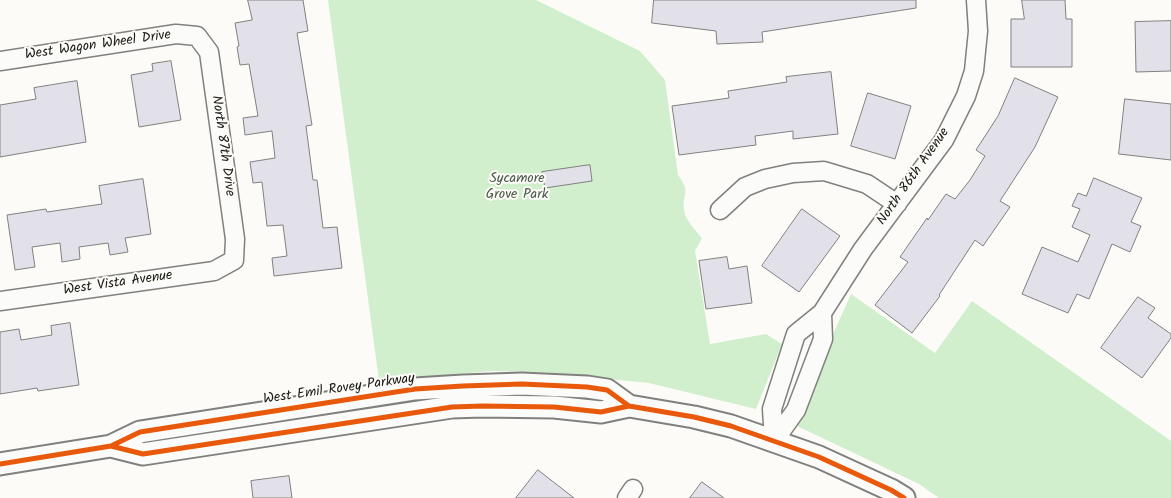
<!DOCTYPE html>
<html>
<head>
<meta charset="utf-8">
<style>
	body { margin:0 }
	canvas { display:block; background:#fcfbf8 }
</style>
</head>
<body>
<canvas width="1171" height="498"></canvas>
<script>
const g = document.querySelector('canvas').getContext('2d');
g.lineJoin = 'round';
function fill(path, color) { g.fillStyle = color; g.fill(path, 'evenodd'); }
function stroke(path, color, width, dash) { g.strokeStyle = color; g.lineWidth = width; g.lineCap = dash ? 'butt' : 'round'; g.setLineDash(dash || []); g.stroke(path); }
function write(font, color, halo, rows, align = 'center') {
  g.font = font + ' Kalam,sans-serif'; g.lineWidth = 4; g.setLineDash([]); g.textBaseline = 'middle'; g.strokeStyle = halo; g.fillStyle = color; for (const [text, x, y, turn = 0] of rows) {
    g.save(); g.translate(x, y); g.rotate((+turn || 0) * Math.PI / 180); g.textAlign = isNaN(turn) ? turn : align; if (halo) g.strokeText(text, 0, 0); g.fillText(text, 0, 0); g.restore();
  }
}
const green = new Path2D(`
	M 328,0 L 536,0 L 640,51 L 665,80 L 678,175 C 692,194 682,192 684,210 C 686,221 695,230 702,238 L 695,251 L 710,344 L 766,334 L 782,344 L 756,409 L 649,383 L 535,372 L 492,371 L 379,381 Z
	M 851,294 L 935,353 L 972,301 L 1171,441 L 1171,498 L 939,498 L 919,484 L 797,426 L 822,359 Z`);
const building = new Path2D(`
	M 248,0 L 303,0 L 308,31 L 297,33 L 312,125 L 306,126 L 313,180 L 317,180 L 323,228 L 337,227 L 342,268 L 274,276 L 272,258 L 287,256 L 283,225 L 267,226 L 262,182 L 253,183 L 250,162 L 275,158 L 272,131 L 245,135 L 243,118 L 258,116 L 249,64 L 240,65 L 237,47 L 239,46 L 235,23 L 252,20 Z
	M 654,0 L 916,0 L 916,8 L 762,32 L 763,42 L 717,44 L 716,31 L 652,23 Z
	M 1022,0 L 1065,0 L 1066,19 L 1072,19 L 1072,67 L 1011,67 L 1011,19 L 1024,19 Z
	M 1171,21 L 1171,71 L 1136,72 L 1135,22 Z
	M 171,61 L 181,120 L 139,127 L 131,75 L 153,71 L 152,64 Z
	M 831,72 L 838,134 L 793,139 L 793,131 L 755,136 L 756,145 L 679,155 L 672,106 L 729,98 L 728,91 L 787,82 L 786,77 Z
	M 1015,78 L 1058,97 L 1035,147 L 1000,201 L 1010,207 L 983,246 L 975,240 L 939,295 L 940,296 L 912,333 L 875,305 L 908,262 L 900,257 L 927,218 L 928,220 L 946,194 L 955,199 L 970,180 L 985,156 L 976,150 L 998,116 Z
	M 77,81 L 86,142 L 0,157 L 0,105 L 36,99 L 34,88 Z
	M 868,93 L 911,106 L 895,159 L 851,146 Z
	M 1125,99 L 1171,104 L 1171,160 L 1119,154 Z
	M 590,165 L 592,181 L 545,188 L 542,172 Z
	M 1094,178 L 1142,198 L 1131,222 L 1141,226 L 1130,252 L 1112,244 L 1089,299 L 1077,294 L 1068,313 L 1022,294 L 1042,247 L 1078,262 L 1090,235 L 1072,227 L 1080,209 L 1072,206 L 1078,193 L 1086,196 Z
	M 143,179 L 151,234 L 125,238 L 128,252 L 110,255 L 108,243 L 79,247 L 80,259 L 62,262 L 60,243 L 32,247 L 35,267 L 15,270 L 7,215 L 46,209 L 47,212 L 102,204 L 99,186 Z
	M 802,209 L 840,236 L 799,292 L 762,266 Z
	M 727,257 L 729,269 L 747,266 L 752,303 L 706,309 L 699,261 Z
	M 1138,297 L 1155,308 L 1148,318 L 1171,334 L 1171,338 L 1142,378 L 1101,348 Z
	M 70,323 L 79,385 L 38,391 L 37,388 L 0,394 L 0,332 L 19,329 L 21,340 L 52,335 L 51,326 Z
	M 538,470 L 574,498 L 516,498 Z
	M 289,476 L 292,498 L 253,498 L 251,481 Z
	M 702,482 L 724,498 L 690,498 Z`);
const minor = new Path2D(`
	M 0,61 L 176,34 L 197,36 L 209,52 L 235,239 L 234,260 L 214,271 L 0,301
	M 720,210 L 745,187 L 765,179 L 793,173 L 824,171 L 867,184 L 897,204
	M 774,441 L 772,409 L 796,334 L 822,313 L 863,249 L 944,140 L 966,96 L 974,71 L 978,31 L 976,0
	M 774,441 L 796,410 L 823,339 L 822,313
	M 627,498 L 633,489`);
const tertiary = new Path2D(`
	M 111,446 L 143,454 L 452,407 L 482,406 L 554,407 L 601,412 L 629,406 L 694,417 L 731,426 L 819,457 L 891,490 L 904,498
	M 0,464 L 111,446 L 140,432 L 415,389 L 463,386 L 522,384 L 587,387 L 607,390 L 629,406`);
const cycleway = new Path2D(`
	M 111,446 L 143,454 L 452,407 L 482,406 L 554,407 L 601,412 L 629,406 L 694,417 L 731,426 L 819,457 L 891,490 L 904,498
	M 0,464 L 111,446 L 140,432 L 415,389 L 463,386 L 522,384 L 587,387 L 607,390 L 629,406`);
const streetNames = [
	["West Wagon Wheel Drive",98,46,-8],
	["North 87th Drive",222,146,82],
	["North 86th Avenue",914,177,-55],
	["West Vista Avenue",118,284,-8],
	["West Emil Rovey Parkway",339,390,-8]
];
const parkNames = [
	["Sycamore",517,180],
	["Grove Park",517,196]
];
fill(green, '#d2efcd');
fill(building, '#e2e1e9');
stroke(building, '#81807f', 1);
stroke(minor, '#81807f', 21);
stroke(tertiary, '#81807f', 25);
stroke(minor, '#fbfbf9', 18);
stroke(tertiary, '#fbfbf9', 21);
stroke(cycleway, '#e8590c', 5);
write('14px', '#1c1c1c', '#fdfcf7', streetNames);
write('14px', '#485946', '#fdfcf7', parkNames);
</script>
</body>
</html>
